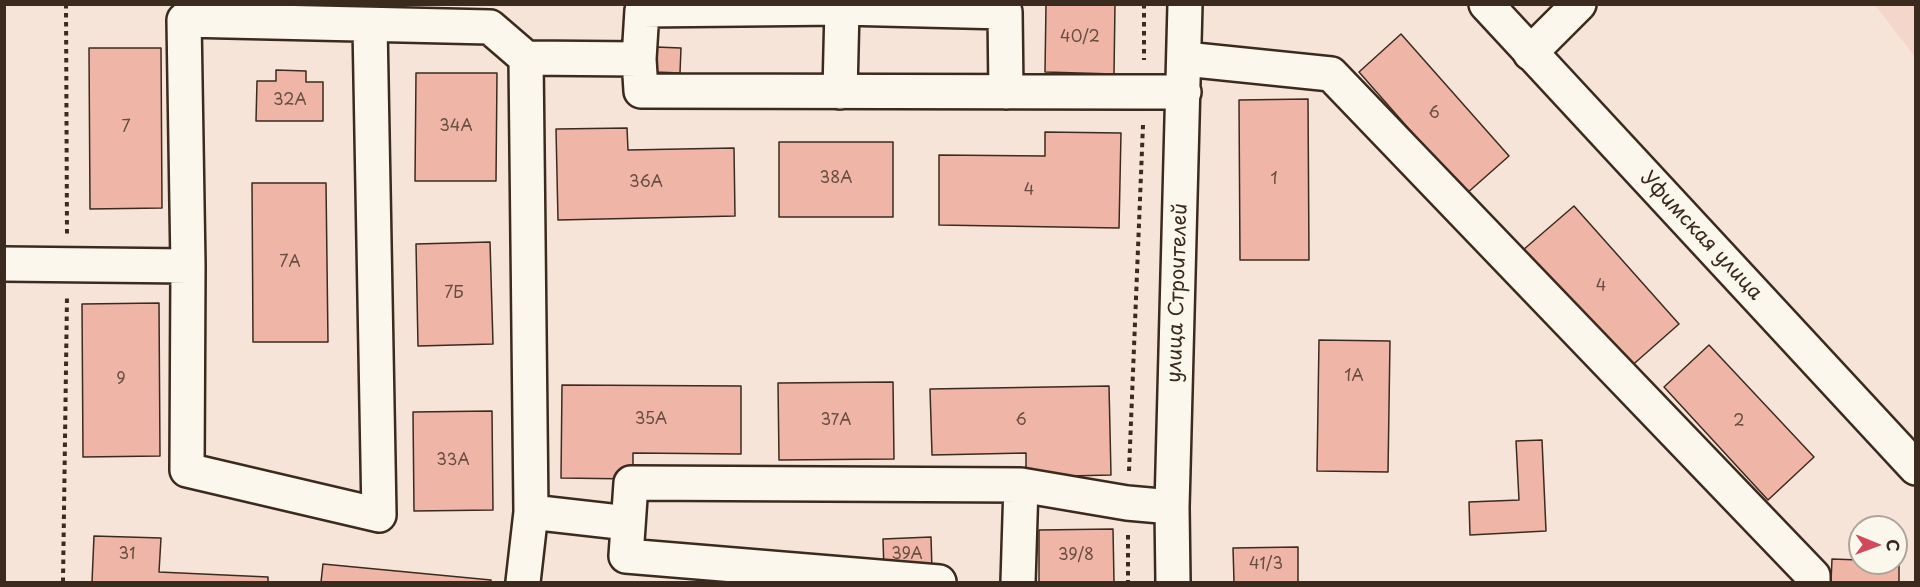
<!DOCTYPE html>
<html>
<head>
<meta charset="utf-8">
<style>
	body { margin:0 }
	#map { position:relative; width:1920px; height:587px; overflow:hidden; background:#f7e4d8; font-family:"Playpen Sans",sans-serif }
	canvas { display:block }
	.frame { position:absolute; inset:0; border:6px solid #3b2a1e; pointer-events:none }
	.north { position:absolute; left:1848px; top:515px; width:60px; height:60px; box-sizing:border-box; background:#fbf7ec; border:2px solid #aea59a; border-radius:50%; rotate:91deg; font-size:16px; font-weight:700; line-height:24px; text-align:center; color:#3b2a1e }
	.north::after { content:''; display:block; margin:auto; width:21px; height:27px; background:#d1495b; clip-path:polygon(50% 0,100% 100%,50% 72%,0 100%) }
</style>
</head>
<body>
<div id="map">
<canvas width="1920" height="587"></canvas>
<div class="frame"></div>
<div class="north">С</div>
</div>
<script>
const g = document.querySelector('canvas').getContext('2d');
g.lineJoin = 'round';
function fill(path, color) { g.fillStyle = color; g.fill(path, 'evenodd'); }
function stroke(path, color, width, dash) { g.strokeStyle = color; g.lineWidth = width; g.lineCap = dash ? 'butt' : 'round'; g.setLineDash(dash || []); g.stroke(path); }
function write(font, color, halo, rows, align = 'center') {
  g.font = font + ' "Playpen Sans",sans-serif'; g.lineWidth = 4.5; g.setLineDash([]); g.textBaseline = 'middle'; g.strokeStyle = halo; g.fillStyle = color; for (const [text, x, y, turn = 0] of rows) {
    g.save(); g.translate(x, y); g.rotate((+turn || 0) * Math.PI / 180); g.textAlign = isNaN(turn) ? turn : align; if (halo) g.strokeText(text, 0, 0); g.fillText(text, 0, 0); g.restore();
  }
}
const built = new Path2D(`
	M 1875,5 L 1915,5 L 1915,57 Z`);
const building = new Path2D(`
	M 1046,4 L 1115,4 L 1114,74 L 1045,72 Z
	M 1401,34 L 1509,156 L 1466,194 L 1359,72 Z
	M 656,47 L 681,48 L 680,73 L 655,72 Z
	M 89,48 L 161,48 L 162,208 L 90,209 Z
	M 276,70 L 306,71 L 306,82 L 323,82 L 323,121 L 256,121 L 257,81 L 276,81 Z
	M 416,73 L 497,73 L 496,181 L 415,181 Z
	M 1308,99 L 1309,260 L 1240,260 L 1239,100 Z
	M 627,128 L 628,150 L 734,148 L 735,216 L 558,220 L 556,129 Z
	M 1045,132 L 1121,133 L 1119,228 L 939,225 L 939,155 L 1045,156 Z
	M 779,142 L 893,142 L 893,217 L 779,217 Z
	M 252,183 L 326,183 L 328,342 L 253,342 Z
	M 1574,206 L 1679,324 L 1628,369 L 1523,250 Z
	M 490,242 L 493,344 L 418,346 L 416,244 Z
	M 159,303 L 160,456 L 83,457 L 82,304 Z
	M 1319,340 L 1390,341 L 1388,472 L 1317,471 Z
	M 1709,345 L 1814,457 L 1768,500 L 1664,387 Z
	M 893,382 L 894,459 L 779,460 L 778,383 Z
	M 562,385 L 741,386 L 741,454 L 633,453 L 633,479 L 561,478 Z
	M 1109,386 L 1111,475 L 1026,477 L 1026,453 L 932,455 L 930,389 Z
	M 492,411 L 493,510 L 414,511 L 413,412 Z
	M 1542,440 L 1546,531 L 1470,535 L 1469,502 L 1519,500 L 1516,441 Z
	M 1113,529 L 1114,582 L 1039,582 L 1039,530 Z
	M 94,536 L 161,538 L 159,572 L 268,577 L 268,582 L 92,582 Z
	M 931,537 L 932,571 L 884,572 L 883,539 Z
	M 1298,547 L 1298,582 L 1234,582 L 1233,548 Z
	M 1832,559 L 1860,560 L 1860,563 L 1899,562 L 1899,582 L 1831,582 Z
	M 323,564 L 491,580 L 491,582 L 321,582 Z`);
const path = new Path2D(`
	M 66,4 L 67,235
	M 1144,4 L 1144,60
	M 1129,471 L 1143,125
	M 1128,535 L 1128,582
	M 63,582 L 67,296`);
const minor = new Path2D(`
	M 370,25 L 379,515 L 187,470 L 188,266 L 184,20 L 490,27 L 526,58 L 531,512 L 523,582
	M 1530,53 L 1579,4
	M 526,58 L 639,59
	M 1185,59 L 1331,74 L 1813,576 L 1813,582
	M 840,92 L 842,8
	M 1006,92 L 1005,12 L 842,8 L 642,10 L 639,59 L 641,91 L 1144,92 L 1184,92
	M 4,264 L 188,266
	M 1021,485 L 1127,503 L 1172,507
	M 531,512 L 628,523
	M 939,582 L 626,556 L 631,483 L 1021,485 L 1018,582
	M 1173,582 L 1172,507 L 1185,4`);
const major = new Path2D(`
	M 1486,4 L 1916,468`);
const numberNames = [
	["40/2",1080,38],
	["32А",290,101],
	["6",1434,114],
	["34А",456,127],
	["7",126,128],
	["38А",836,179],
	["1",1274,180],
	["36А",646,183],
	["4",1029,191],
	["7А",290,263],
	["4",1601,287],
	["7Б",454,294],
	["1А",1354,377],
	["9",121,380],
	["35А",651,420],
	["37А",836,421],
	["6",1021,421],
	["2",1739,422],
	["33А",453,461],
	["31",127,555],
	["39А",907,555],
	["39/8",1076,556],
	["41/3",1266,565]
];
const streetNames = [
	["Уфимская улица",1701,236,47],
	["улица Строителей",1178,293,-88]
];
fill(built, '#f5d6ca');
fill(building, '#efb6a8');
stroke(building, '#3b2a1e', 1.5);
stroke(minor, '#3b2a1e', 38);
stroke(major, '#3b2a1e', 38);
stroke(path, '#3b2a1e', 4, [4.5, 4.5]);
stroke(minor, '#fbf7ec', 33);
stroke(major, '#fbf7ec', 33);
write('16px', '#684d40', null, numberNames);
write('20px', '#3b2a1e', '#fbf7ec', streetNames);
</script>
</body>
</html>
